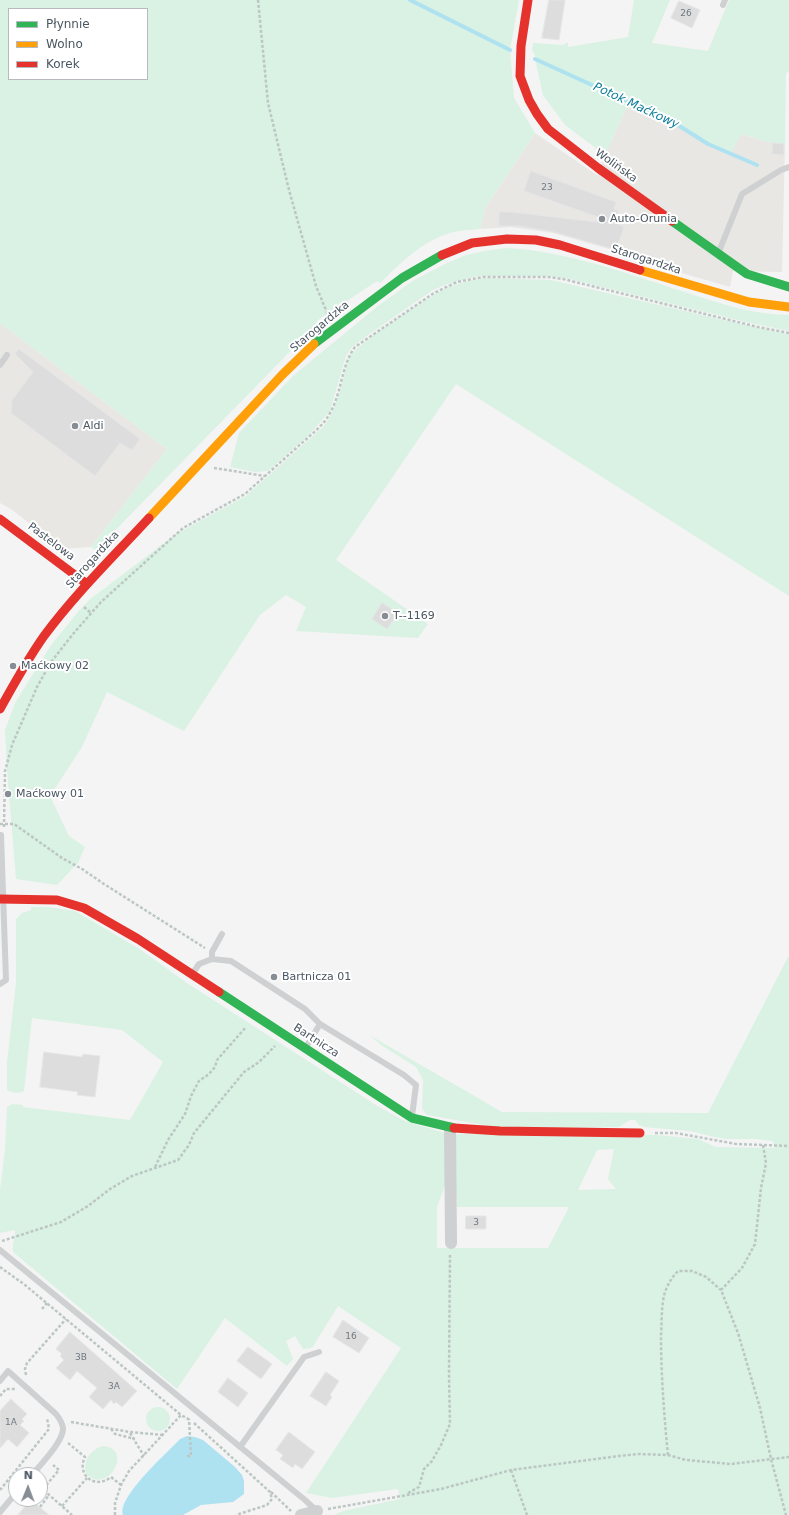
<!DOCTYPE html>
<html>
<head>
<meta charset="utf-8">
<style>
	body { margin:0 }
	#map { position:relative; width:789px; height:1515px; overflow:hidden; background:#f4f4f4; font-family:"DejaVu Sans",sans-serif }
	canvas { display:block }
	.legend { position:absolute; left:8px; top:8px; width:140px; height:72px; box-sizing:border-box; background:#fff; border:1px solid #b7bbc0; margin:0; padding:5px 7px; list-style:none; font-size:12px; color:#4a5661 }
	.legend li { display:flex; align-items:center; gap:8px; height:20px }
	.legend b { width:20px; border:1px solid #b7bbc0 }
	.north { position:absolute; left:8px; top:1467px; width:40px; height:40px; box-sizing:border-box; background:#fff; border:1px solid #b7bbc0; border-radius:50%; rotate:1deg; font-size:11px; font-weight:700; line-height:16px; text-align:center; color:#4a5661 }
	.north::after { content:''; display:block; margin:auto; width:14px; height:18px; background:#868d94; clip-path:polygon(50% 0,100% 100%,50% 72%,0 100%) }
</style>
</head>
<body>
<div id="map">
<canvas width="789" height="1515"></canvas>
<ul class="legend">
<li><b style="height:5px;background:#30b455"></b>Płynnie</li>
<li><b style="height:5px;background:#ff9f0a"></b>Wolno</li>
<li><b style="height:5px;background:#e5322d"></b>Korek</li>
</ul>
<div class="north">N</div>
</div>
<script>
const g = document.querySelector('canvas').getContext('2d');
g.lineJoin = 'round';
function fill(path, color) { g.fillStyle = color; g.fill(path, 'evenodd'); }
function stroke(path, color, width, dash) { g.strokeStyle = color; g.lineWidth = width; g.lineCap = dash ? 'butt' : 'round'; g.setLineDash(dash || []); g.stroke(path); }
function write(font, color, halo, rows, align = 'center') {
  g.font = font + ' "DejaVu Sans",sans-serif'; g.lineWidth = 4; g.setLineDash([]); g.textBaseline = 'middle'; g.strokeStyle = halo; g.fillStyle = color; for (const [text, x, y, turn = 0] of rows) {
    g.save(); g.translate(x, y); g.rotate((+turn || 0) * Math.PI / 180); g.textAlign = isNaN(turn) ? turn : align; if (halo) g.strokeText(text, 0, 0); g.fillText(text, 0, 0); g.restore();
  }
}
const commercial = new Path2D(`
	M 629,102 L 673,122 L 708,144 L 731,153 L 740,134 L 772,143 L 785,143 L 782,272 L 733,271 L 730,287 L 637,260 L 616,251 L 553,233 L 512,227 L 480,229 L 485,208 L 535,133 L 597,175 L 605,155 Z
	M 0,323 L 167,449 L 91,547 L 62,549 L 11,509 L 0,503 Z`);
const green = new Path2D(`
	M 0,0 L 519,0 L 510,50 L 514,98 L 535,133 L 485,208 L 480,229 C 471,230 459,230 450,233 C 422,241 400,264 380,283 L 377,281 L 318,320 L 313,328 L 96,550 L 91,547 L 167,449 L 0,323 ZM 9,9 L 147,9 L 147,79 L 9,79 Z
	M 634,0 L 670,0 L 652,43 L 708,51 L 729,0 L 789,0 L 789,72 L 786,73 L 785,143 L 772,143 L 741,134 L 731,154 L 708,144 L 673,122 L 629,102 L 605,155 L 565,125 L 543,95 L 535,59 L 537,59 L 532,50 L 533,43 L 563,45 L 568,42 L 568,47 L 628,37 Z
	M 505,248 C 570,251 633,276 694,295 C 724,305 757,315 789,315 L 789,331 L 746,322 L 566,278 L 549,276 L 477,276 L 447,284 L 433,290 L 368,335 L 352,347 L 346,356 L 330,411 L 310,434 L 268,471 L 255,472 L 230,467 L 239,433 L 294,375 L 378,306 L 414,280 L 445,264 L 466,255 L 485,251 Z
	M 487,278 L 551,280 L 758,328 L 789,334 L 789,596 L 456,384 L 336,560 L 428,624 L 418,638 L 296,631 L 306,607 L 286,595 L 260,615 L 184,731 L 107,692 L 82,747 L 50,796 L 69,836 L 85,847 L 78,863 L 57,885 L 16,879 L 7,770 L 5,730 L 15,703 L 51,645 L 78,612 L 89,600 L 176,534 L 246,496 L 324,426 C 335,411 339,394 344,376 C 346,370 347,364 349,358 C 355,345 427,298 443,290 C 457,283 471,280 487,278 Z
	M 31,907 L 48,907 L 75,911 L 138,948 L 187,983 L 379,1107 L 405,1121 L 445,1133 L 447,1180 L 437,1207 L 437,1248 L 548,1248 L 569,1207 L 457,1207 L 453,1138 L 457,1134 L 657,1135 L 698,1139 L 716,1147 L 775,1148 L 773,1141 L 756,1139 L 726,1139 L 710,1136 L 690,1131 L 644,1127 L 639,1125 L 635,1120 L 630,1120 L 619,1127 L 507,1129 L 427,1115 L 422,1109 L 423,1080 L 416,1067 L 381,1045 L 371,1036 L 502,1112 L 708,1113 L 789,955 L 789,1515 L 334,1515 L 343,1511 L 400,1499 L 398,1489 L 332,1498 L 306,1493 L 401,1348 L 338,1306 L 312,1348 L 303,1349 L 295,1336 L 286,1341 L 293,1359 L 287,1366 L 225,1318 L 177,1389 L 13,1252 C 12,1245 15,1238 15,1230 L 0,1233 L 0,1190 L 5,1150 L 7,1107 L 12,1104 L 23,1105 L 23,1107 L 130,1120 L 163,1062 L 122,1030 L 32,1018 L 24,1091 C 19,1094 12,1093 7,1090 L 7,1062 L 16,983 L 16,919 L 22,913 L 31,910 ZM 614,1149 L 608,1179 L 616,1189 L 578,1190 L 597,1150 Z
	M146 1419a12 12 0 1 1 24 0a12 12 0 1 1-24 0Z
	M 102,1446 C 135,1447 108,1496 86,1474 C 83,1461 89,1451 102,1446 Z`);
const water = new Path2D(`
	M 187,1436 L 195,1437 L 203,1440 L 235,1467 L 242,1475 L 244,1481 L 244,1494 L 233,1502 L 201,1505 L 183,1515 L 123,1515 C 117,1497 167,1453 180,1439 Z`);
const stream = new Path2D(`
	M 410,0 L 510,50
	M 535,59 L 673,122 L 708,144 L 757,165`);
const building = new Path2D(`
	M 549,0 L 565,0 L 559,40 L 542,38 Z
	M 679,1 L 700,10 L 692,28 L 671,18 Z
	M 773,143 L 784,144 L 784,155 L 772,154 Z
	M 531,171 L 616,202 L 614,209 L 619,211 L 615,223 L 624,227 L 616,250 L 554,232 L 519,226 L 499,226 L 499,212 L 511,212 L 597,222 L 598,217 L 524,191 Z
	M 19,349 L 140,439 L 132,450 L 120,443 L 95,476 L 11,413 L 12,400 L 33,372 L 15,354 Z
	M 382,603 L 398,613 L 387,629 L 372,619 Z
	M 44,1052 L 82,1057 L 83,1054 L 100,1056 L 95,1097 L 77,1095 L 78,1092 L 40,1087 Z
	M 466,1216 L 486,1216 L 486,1229 L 466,1229 Z
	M 343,1320 L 369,1338 L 359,1353 L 333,1337 Z
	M 70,1332 L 137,1391 L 122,1407 L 116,1402 L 114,1404 L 111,1400 L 103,1409 L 89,1397 L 97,1388 L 77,1371 L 70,1380 L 56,1368 L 64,1360 L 60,1356 L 62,1354 L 56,1349 Z
	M 248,1347 L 272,1364 L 261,1379 L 237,1361 Z
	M 326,1372 L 339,1381 L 330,1395 L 332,1397 L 326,1406 L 310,1396 Z
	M 228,1378 L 248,1393 L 238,1407 L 218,1392 Z
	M 11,1399 L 27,1414 L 22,1419 L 24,1421 L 20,1425 L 29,1433 L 17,1447 L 8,1439 L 0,1448 L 0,1411 Z
	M 289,1432 L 315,1452 L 302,1469 L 295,1464 L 293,1468 L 280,1459 L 283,1455 L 276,1450 Z
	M 31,1500 L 49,1515 L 18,1515 Z`);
const path = new Path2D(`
	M 258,0 L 268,103 L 289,190 L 316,286 L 328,315
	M 214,468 L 265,476
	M 84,607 L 91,613
	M 0,824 L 14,824 L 62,858 L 82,869 L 104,884 L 205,948
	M 4,827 L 5,771 L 12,745 L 37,687 L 51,662 L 73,634 L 101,602 L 183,528 L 245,494 L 312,434 C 319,428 326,421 330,413 C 342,392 341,366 355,347 L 434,293 L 457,282 L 483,277 L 548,277 L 563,279 L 758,327 L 789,333
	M 655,1133 L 676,1133 L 736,1144 L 789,1146
	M 763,1145 L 766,1163 L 761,1188 L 755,1244 L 742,1268 L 721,1290 L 738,1333 L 760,1408 L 771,1459 L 786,1515
	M 155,1167 L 168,1140 L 185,1114 L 191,1096 L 199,1081 L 209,1074 L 215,1067 L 217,1060 L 246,1027
	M 2,1241 L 61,1222 L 88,1206 L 110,1189 L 132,1176 L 178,1160 L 189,1145 L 194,1133 L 244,1072 L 259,1062 L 275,1046
	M 0,1267 L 25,1285 L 181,1415
	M 42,1309 L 47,1303
	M 26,1375 L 25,1369 L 27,1363 L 66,1319
	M 0,1396 L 6,1389 L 15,1389
	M 71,1422 L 130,1432 L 163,1435
	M 194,1423 L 270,1492 L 272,1499 L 267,1505 L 236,1515
	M 111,1429 L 115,1434 L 135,1439
	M 130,1433 L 144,1456
	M 68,1443 L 85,1457 C 76,1475 95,1490 111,1477 L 121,1485
	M 668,1455 C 664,1415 661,1375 661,1335 C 662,1321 661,1305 665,1292 C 668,1284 672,1277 678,1271 L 692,1271 L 706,1277 L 721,1290
	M 187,1456 L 191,1456 L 189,1419
	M 511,1470 L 527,1515
	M 40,1487 L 72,1515
	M 43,1489 L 59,1470 L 53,1465
	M 0,1490 L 49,1429 L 47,1418
	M 271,1492 L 291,1511
	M 408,1493 L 419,1487 L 424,1469 L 432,1461 L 441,1445 L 450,1424 L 449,1374 L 450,1255
	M 62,1506 L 87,1478
	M 40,1507 L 49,1495
	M 328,1509 L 441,1489 L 511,1470 L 619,1456 L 639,1454 L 668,1455 L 686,1460 L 731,1464 L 789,1457
	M 115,1515 L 115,1503 L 121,1485 L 129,1471 L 181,1415 L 190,1420`);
const lane = new Path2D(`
	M 723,5 L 725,0
	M 718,254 L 742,194 L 781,170 L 789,167
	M 0,365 L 7,355
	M 212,959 L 212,952 L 222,934
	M 193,973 L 199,964 L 212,959 L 231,961 L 305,1009 L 320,1024 L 404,1075 L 416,1085 L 412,1116
	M 0,984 L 6,980 L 1,835
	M 306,1047 L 320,1024
	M 0,1250 L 305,1500 L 317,1511
	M 0,1381 L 8,1371 L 56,1414 C 60,1419 62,1422 63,1428 C 64,1441 40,1465 32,1475
	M 240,1447 L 304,1357 L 319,1352
	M 0,1512 L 16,1493`);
const street = new Path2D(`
	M 450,1128 L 451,1243
	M 301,1515 L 317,1511`);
const fast = new Path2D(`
	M 672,221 L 747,274 L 789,287
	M 314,344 L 402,278 L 442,255
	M 219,992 L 412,1118 L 454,1128`);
const slow = new Path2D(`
	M 640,270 L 749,302 L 789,307
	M 149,518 L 282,375 L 314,344`);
const jam = new Path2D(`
	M 528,0 L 521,46 L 520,76 L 529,100 L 537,114 L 548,129 L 598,168 L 672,221
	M 442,255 L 472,243 L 507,239 L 536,240 L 560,245 L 640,270
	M 0,519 L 87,584
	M 0,709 C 14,684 27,660 44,636 C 75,594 113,557 149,518
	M 0,899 L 57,900 L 84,908 L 138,939 L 219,992
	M 454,1128 L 500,1131 L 640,1133`);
const markers = [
	[602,219,4,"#868d94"],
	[75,426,4,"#868d94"],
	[385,616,4,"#868d94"],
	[13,666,4,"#868d94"],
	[8,794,4,"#868d94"],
	[274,977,4,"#868d94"]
];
const numberNames = [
	["26",686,14],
	["23",547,188],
	["3",476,1223],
	["16",351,1337],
	["3B",81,1358],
	["3A",114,1387],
	["1A",11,1423]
];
const streetNames = [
	["Wolińska",616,166,36],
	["Starogardzka",646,260,18],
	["Starogardzka",320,327,-40],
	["Pastelowa",51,542,37],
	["Starogardzka",93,560,-48],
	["Bartnicza",316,1041,33]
];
const poiNames = [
	["Auto-Orunia",610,219],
	["Aldi",83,426],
	["T--1169",393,616],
	["Maćkowy 02",21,666],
	["Maćkowy 01",16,794],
	["Bartnicza 01",282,977]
];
const waterNames = [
	["Potok Maćkowy",636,106,25]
];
fill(commercial, '#e8e7e3');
fill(green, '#d9f2e3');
fill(water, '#aee2f0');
stroke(stream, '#aee2f0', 4);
fill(building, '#ddddde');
stroke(building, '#e5e6e7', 1);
stroke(path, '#bcc7c4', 2.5, [3, 2]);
stroke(lane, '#ced0d2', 6);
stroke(street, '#ced0d2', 12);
stroke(fast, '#30b455', 9);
stroke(slow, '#ff9f0a', 9);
stroke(jam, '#e5322d', 9);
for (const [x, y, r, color] of markers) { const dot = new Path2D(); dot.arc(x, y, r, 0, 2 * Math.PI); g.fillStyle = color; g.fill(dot); stroke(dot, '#fff', 1.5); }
write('9px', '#707881', null, numberNames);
write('11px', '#4a5661', '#fff', streetNames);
write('11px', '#4a5661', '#fff', poiNames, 'left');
write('italic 12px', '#0c7c9b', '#fff', waterNames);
</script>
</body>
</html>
